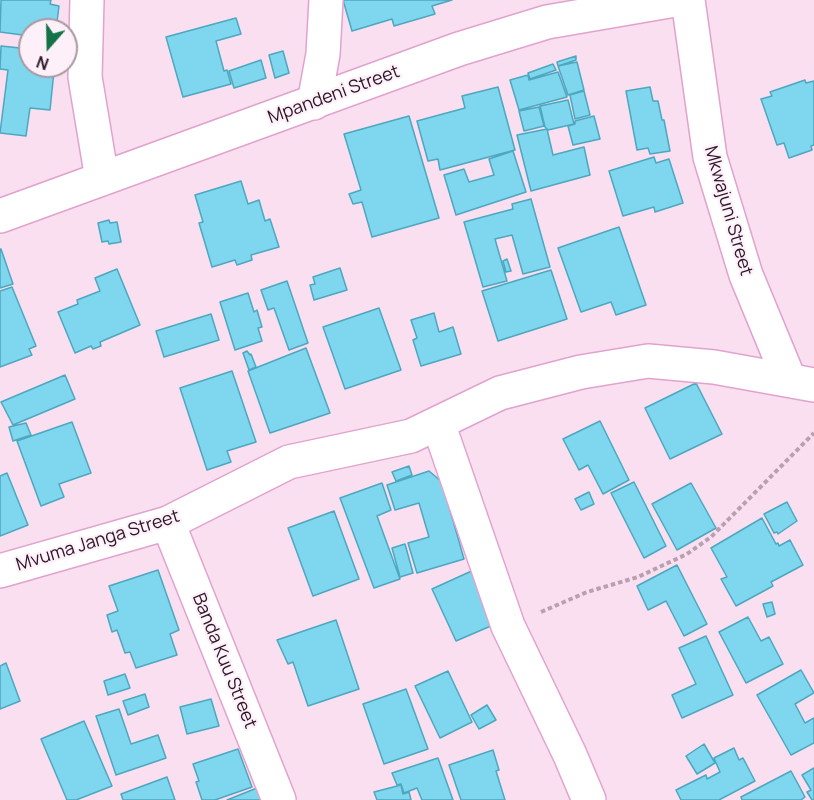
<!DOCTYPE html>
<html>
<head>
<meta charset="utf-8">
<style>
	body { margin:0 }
	#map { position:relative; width:814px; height:800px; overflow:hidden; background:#f9dff0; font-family:Manrope,sans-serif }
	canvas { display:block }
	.north { position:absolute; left:18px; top:18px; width:60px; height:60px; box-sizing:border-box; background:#fef0f9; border:2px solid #aa98a5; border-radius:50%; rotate:200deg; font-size:16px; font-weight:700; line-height:24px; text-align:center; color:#2c1526 }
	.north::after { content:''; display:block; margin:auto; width:21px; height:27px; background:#137248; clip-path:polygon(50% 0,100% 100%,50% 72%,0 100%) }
</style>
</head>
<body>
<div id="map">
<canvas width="814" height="800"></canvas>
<div class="north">N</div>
</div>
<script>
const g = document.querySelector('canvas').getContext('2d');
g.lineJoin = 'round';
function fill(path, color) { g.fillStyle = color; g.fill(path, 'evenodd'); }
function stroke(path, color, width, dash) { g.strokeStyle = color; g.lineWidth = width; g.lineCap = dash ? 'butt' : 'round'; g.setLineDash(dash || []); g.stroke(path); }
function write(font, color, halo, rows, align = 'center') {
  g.font = font + ' Manrope,sans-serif'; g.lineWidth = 4.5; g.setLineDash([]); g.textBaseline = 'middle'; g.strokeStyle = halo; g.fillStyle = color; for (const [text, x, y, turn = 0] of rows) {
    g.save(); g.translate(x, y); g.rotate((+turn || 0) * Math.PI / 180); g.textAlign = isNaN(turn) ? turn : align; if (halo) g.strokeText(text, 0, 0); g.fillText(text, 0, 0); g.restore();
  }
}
const building = new Path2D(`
	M 1,0 L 51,0 L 50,4 L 59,6 L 56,30 L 30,30 L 30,36 L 0,32 Z
	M 343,0 L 452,0 L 432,6 L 435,14 L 394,26 L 392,19 L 352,31 Z
	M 236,18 L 241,34 L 216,41 L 224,71 L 227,70 L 231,84 L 183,97 L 166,37 Z
	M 1,46 L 30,49 L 30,66 L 49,66 L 48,71 L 54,71 L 50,110 L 30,108 L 26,136 L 0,133 L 8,70 L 0,69 Z
	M 283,51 L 289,73 L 275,78 L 269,55 Z
	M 576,56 L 576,60 L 558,66 L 557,62 Z
	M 261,60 L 266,78 L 234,88 L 229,71 Z
	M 577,62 L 584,90 L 568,95 L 558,66 Z
	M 553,64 L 556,70 L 530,79 L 528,73 Z
	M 558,72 L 567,97 L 519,110 L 510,80 L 528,75 L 529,80 Z
	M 805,80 L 806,83 L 814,81 L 814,145 L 811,146 L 812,150 L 789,158 L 784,143 L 777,145 L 761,99 L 772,96 L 770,92 Z
	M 498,87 L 515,150 L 440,170 L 438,159 L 428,161 L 417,121 L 465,108 L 462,96 Z
	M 650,87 L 653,101 L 658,101 L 662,120 L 664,120 L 670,151 L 650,154 L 648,148 L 637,150 L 626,91 Z
	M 584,91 L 590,115 L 575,119 L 570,95 Z
	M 568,100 L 574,124 L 548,130 L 545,127 L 540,106 Z
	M 539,107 L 544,126 L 524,131 L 519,111 Z
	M 409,116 L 439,218 L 372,237 L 362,202 L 353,204 L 349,194 L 361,190 L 344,134 Z
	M 594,116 L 600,139 L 573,145 L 568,126 L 575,124 L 575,121 Z
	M 547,129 L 553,155 L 584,147 L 590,175 L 531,191 L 517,135 Z
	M 513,151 L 526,192 L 456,215 L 444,175 L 464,169 L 469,182 L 494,175 L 489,159 Z
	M 654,157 L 656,163 L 669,159 L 683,203 L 655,212 L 654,207 L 623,216 L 609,171 Z
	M 241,181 L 248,204 L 259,200 L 265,221 L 270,219 L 279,247 L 251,255 L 252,260 L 237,265 L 235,260 L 212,267 L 199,223 L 203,222 L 195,195 Z
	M 531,199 L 550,267 L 523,274 L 512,235 L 495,239 L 507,281 L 483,287 L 464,222 L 513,209 L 512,204 Z
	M 109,220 L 110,223 L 117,222 L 121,242 L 109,244 L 108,241 L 102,242 L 98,223 Z
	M 619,227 L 646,305 L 616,315 L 611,302 L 581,312 L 558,248 Z
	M 1,249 L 13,284 L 0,288 L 0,249 Z
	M 507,259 L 511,271 L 506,272 L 503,261 Z
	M 340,268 L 347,290 L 314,300 L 310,285 L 315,284 L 313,277 Z
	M 117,269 L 140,325 L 100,342 L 101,346 L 93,349 L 91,346 L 75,353 L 58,312 L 78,304 L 77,300 L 100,291 L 95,278 Z
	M 551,270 L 567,319 L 498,341 L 482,291 Z
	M 287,281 L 308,343 L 289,350 L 274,308 L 268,310 L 261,290 Z
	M 12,287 L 36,346 L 29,349 L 32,355 L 0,367 L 0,291 Z
	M 248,293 L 254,312 L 257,310 L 262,327 L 258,328 L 262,341 L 235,350 L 220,302 Z
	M 379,308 L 401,370 L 345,389 L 323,327 Z
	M 434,313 L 439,332 L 453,327 L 461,354 L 421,366 L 413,340 L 417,338 L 411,320 Z
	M 211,314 L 219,340 L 164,357 L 156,331 Z
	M 306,348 L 330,413 L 270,433 L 248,371 Z
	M 247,351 L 250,355 L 251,354 L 256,367 L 249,370 L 243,353 Z
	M 232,371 L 256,442 L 227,451 L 231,462 L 207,470 L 180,388 Z
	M 65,375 L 75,399 L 13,425 L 1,402 Z
	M 696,383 L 722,434 L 670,459 L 645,408 Z
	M 600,421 L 629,480 L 603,494 L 588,465 L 579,470 L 563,439 Z
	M 72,422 L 91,473 L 59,484 L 64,497 L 41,506 L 17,441 Z
	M 26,423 L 31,435 L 13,441 L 9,427 Z
	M 409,466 L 412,475 L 396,481 L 392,472 Z
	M 429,471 L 442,482 L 464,559 L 417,573 L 408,543 L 429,537 L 419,503 L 395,510 L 387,485 Z
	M 7,473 L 28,525 L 0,536 L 0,476 Z
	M 634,482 L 666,546 L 644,558 L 611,493 Z
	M 382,483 L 391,510 L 377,516 L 400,579 L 374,588 L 340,498 Z
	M 691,483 L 716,528 L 677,550 L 652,504 Z
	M 589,492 L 594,504 L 581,510 L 575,499 Z
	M 787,502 L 797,521 L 778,534 L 777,532 L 774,533 L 764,514 Z
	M 334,511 L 359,579 L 313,596 L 288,528 Z
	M 762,518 L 776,544 L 778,543 L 779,546 L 790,540 L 803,565 L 771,582 L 773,586 L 736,606 L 721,579 L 727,577 L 711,548 Z
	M 405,544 L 413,573 L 400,577 L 392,548 Z
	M 677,565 L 707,624 L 684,636 L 666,601 L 648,610 L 637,586 Z
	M 476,569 L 500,622 L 456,641 L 432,589 Z
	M 158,570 L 179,630 L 170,634 L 177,655 L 136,668 L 130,652 L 125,653 L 117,630 L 112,632 L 107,615 L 118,611 L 109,586 Z
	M 772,602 L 775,614 L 767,617 L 763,604 Z
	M 748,617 L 761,641 L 769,637 L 783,664 L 746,683 L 719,632 Z
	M 336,620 L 359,689 L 308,706 L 293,662 L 288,664 L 277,640 Z
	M 706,636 L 733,695 L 682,718 L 672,695 L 696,684 L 679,648 Z
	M 6,663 L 20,701 L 0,709 L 0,666 Z
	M 801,670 L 814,693 L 795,704 L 805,723 L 814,718 L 814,743 L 791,755 L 757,695 Z
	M 448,671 L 472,722 L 440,738 L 415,686 Z
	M 125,674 L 130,688 L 108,695 L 104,681 Z
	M 406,689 L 428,749 L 384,764 L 363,704 Z
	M 145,694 L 149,707 L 128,715 L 123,701 Z
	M 211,699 L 219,726 L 187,734 L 180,707 Z
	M 487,705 L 496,720 L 479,729 L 471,715 Z
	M 119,709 L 131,744 L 158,735 L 166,758 L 116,775 L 96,716 Z
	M 84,721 L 112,786 L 76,800 L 67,800 L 41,739 Z
	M 704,744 L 715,763 L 697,774 L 686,756 Z
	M 734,748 L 739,760 L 743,758 L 755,781 L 719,800 L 681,800 L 676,790 L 706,775 L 707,779 L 720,772 L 714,758 Z
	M 238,749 L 252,787 L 215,800 L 202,800 L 196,782 L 199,781 L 193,764 Z
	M 493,750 L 499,770 L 496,771 L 505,800 L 461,800 L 449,765 Z
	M 438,758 L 453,800 L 422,800 L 417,788 L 404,793 L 401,784 L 397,785 L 392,773 Z
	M 814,768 L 814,800 L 812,800 L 807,792 L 811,790 L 802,775 Z
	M 791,771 L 805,797 L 801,800 L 742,800 L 741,797 Z
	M 167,777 L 175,800 L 123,800 L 121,794 Z
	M 401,785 L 403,794 L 409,792 L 411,800 L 377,800 L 374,792 Z
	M 262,786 L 267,800 L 227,800 Z`);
const path = new Path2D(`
	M 541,612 L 587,592 L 638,577 L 687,554 L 711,537 L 814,433`);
const street = new Path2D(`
	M 87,0 L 85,77 L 102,179
	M 688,0 L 710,157 L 746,275 L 789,379
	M 314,103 L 323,54 L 326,0
	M 0,216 L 459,49 L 547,22 L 675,0
	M 438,423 L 508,626 L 570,755 L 589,800
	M 168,523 L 279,800
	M 0,571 L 168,523 L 289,462 L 411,436 L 500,393 L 581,372 L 648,361 L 714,367 L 814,385`);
const streetNames = [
	["Mpandeni Street",334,95,-20],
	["Mkwajuni Street",728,211,74],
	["Mvuma Janga Street",98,541,-17],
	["Banda Kuu Street",224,661,68]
];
fill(building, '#7ed7ef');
stroke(building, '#4da7bf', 1.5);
stroke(street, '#e1a3ce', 36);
stroke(path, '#b9a0b1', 4, [4.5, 3]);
stroke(street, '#fff', 33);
write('18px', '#2c1526', '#fef0f9', streetNames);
</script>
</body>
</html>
